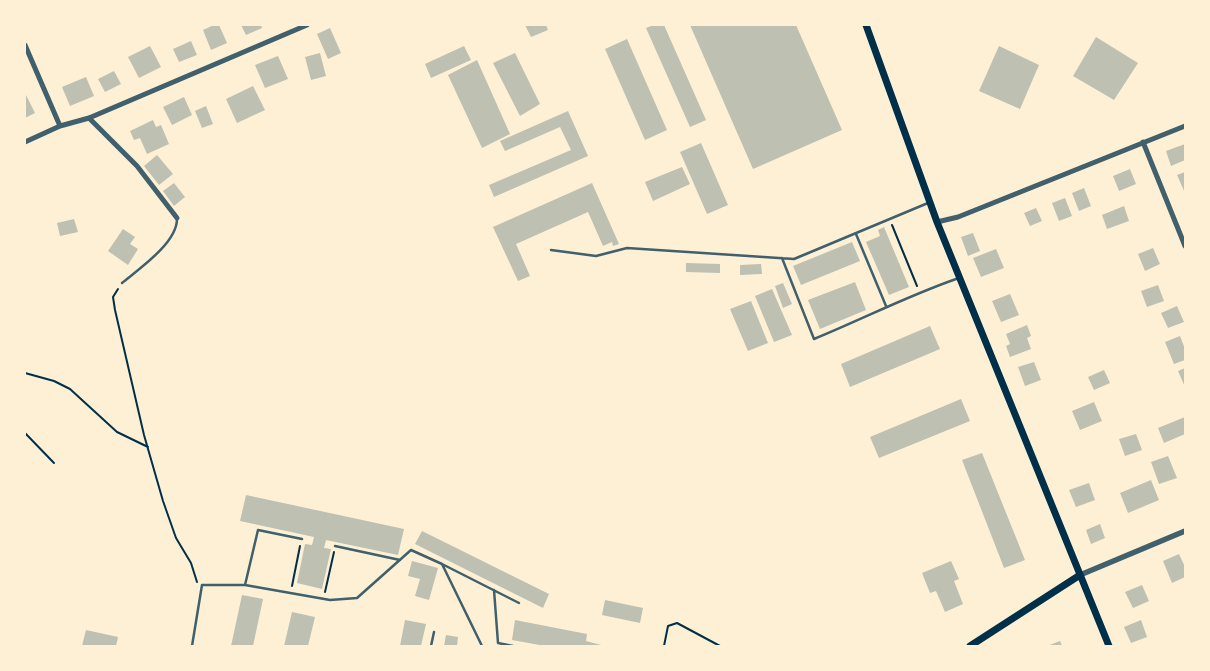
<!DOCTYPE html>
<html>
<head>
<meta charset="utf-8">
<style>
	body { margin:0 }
	#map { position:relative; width:1210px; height:671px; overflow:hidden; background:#fdf0d5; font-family:Montserrat,sans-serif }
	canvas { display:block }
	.frame { position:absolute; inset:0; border:26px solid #fdf0d5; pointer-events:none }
</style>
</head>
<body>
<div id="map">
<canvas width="1210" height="671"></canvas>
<div class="frame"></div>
</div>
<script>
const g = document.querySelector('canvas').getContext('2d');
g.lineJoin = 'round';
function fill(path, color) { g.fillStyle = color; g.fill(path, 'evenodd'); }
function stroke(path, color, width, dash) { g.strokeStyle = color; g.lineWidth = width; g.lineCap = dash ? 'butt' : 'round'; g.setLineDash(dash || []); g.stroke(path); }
const building = new Path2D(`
	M 214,25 L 219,25 L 227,43 L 211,50 L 203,30 Z
	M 241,25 L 261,25 L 262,28 L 246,35 Z
	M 525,25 L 546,25 L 548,30 L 531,37 Z
	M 654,25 L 664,25 L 706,120 L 690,127 L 646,28 Z
	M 690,25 L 796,25 L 842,130 L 753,169 Z
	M 330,28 L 341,53 L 328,59 L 317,34 Z
	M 1096,37 L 1138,63 L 1114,100 L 1073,76 Z
	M 627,39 L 667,130 L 645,140 L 605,49 Z
	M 191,41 L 197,55 L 179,62 L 173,49 Z
	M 150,46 L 161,67 L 139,78 L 128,57 Z
	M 464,46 L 471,60 L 431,78 L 425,64 Z
	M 999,46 L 1039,65 L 1020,109 L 979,91 Z
	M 320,53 L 326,76 L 311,80 L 305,57 Z
	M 515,53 L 540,104 L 520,116 L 493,63 Z
	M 278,56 L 288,79 L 265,88 L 255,65 Z
	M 477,60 L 510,134 L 482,148 L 448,75 Z
	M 114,71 L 121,84 L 105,92 L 98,79 Z
	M 86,77 L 94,96 L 70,106 L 62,87 Z
	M 253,86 L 265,110 L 237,123 L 226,99 Z
	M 25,93 L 35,113 L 25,118 Z
	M 184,97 L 192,115 L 172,125 L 163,107 Z
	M 206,106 L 213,124 L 202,128 L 195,111 Z
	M 568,111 L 588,156 L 494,197 L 489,185 L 571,150 L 560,127 L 505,151 L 500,141 Z
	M 153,120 L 156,127 L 161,125 L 169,144 L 147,154 L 140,138 L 134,140 L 130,131 Z
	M 701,143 L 728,205 L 707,214 L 680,152 Z
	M 1185,144 L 1185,160 L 1171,166 L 1166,151 Z
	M 157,155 L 173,174 L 159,185 L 144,166 Z
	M 682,167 L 690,184 L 653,201 L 645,182 Z
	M 1130,169 L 1136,184 L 1119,191 L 1113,176 Z
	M 1185,172 L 1185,193 L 1177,175 Z
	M 174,183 L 185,197 L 174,206 L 163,191 Z
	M 592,183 L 619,244 L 613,246 L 612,242 L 603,246 L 588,212 L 516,244 L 530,276 L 518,281 L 493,227 Z
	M 1084,188 L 1091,206 L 1079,211 L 1072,193 Z
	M 1065,198 L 1072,216 L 1059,221 L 1052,203 Z
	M 1124,206 L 1129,221 L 1107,229 L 1102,215 Z
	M 1036,208 L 1042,221 L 1030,226 L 1024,213 Z
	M 74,219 L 78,232 L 60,236 L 57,223 Z
	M 884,227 L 909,287 L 889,295 L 866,242 L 880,236 L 878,230 Z
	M 123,229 L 135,237 L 130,244 L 138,249 L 128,265 L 108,251 Z
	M 973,233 L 980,251 L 968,256 L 961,237 Z
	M 852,242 L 860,261 L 801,285 L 793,266 Z
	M 1153,248 L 1160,264 L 1145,271 L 1138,254 Z
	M 996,249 L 1004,268 L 981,277 L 973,258 Z
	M 686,263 L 720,264 L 720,273 L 686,272 Z
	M 761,264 L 762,274 L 740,275 L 740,265 Z
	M 855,282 L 866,310 L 820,329 L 808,300 Z
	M 783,283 L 792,304 L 783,308 L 775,286 Z
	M 1158,285 L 1164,301 L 1147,307 L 1141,291 Z
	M 772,289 L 792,335 L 774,342 L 755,296 Z
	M 1010,294 L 1019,315 L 1001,322 L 992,301 Z
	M 751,301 L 768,343 L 748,351 L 730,309 Z
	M 1177,306 L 1184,322 L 1168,328 L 1161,313 Z
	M 1027,325 L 1031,336 L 1027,338 L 1031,349 L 1010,357 L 1006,346 L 1010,344 L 1006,334 Z
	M 930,326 L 940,349 L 850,387 L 841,364 Z
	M 1180,336 L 1185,349 L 1185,360 L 1174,364 L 1165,342 Z
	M 1034,362 L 1041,380 L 1025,386 L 1018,367 Z
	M 1185,368 L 1185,387 L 1178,371 Z
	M 1104,370 L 1110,383 L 1094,390 L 1088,377 Z
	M 961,399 L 970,421 L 879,458 L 870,437 Z
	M 1094,402 L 1102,421 L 1080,430 L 1072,411 Z
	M 1185,417 L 1185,434 L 1164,443 L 1158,428 Z
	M 1136,434 L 1142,450 L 1125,456 L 1119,439 Z
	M 982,453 L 1025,560 L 1004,568 L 962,460 Z
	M 1168,456 L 1177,478 L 1159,484 L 1151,462 Z
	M 1151,480 L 1159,500 L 1128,513 L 1120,493 Z
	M 1089,483 L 1095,500 L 1076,507 L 1069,490 Z
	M 246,495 L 404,529 L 398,555 L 326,540 L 324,548 L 331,549 L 322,589 L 297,583 L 305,544 L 312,545 L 314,537 L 240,521 Z
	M 1100,524 L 1105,538 L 1091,544 L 1086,530 Z
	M 422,531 L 549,594 L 543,608 L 415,544 Z
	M 1179,554 L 1185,567 L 1185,577 L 1172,583 L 1163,561 Z
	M 412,561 L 438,568 L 429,600 L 415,596 L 420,579 L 408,576 Z
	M 951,561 L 959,579 L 954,581 L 963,604 L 945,612 L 936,591 L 930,593 L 922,573 Z
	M 1142,585 L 1149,601 L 1133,608 L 1125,592 Z
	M 242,595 L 263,599 L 253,646 L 231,646 Z
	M 605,600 L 643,608 L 640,623 L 602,615 Z
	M 292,612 L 315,617 L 308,646 L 284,646 Z
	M 405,620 L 426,624 L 421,646 L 400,646 Z
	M 515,620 L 587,634 L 586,641 L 605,646 L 545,646 L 512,640 Z
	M 1141,620 L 1147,637 L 1131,643 L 1124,627 Z
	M 86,630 L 118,637 L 116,646 L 82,646 Z
	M 446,635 L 458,637 L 457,646 L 444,646 Z
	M 1060,641 L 1062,646 L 1047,646 Z`);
const path = new Path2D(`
	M 892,225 L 917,286
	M 118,289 L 113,297 L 115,310 L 144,435 L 163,501 L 176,538 L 191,563 L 197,582
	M 25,373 L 54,381 L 70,389 L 117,432 L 148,447
	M 25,433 L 54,463
	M 292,586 L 300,546
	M 325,592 L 334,552
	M 664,646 L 668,626 L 677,623 L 720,646`);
const service = new Path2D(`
	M 856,234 L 886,306
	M 551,250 L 596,256 L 627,248 L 794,259 L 928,203
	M 782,258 L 814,339 C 863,319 909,295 959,278
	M 122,283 C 139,269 177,243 177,219
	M 335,546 L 400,560
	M 442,564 L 519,603
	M 245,585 L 258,530 L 302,539
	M 494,590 L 498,643 L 513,646
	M 192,646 L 202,585 L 245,585 L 330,600 L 357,598 L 411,550 L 442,564 L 482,646
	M 431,646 L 434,632`);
const minor = new Path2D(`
	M 25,45 L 60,126
	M 89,118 L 137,166 L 177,218
	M 25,142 L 60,126 L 89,118 L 307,25
	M 1143,142 L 1185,246
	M 937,222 L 958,217 L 1185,126`);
const tertiary = new Path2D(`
	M 1080,575 L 1185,531`);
const secondary = new Path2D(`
	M 866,25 L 937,222 L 1109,646
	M 970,646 L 1080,575`);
fill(building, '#bec0b2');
stroke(path, '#003049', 2);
stroke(service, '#3f606c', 2.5);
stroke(minor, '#3f606c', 5);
stroke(tertiary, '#3f606c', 5.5);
stroke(secondary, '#003049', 7);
</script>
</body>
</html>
